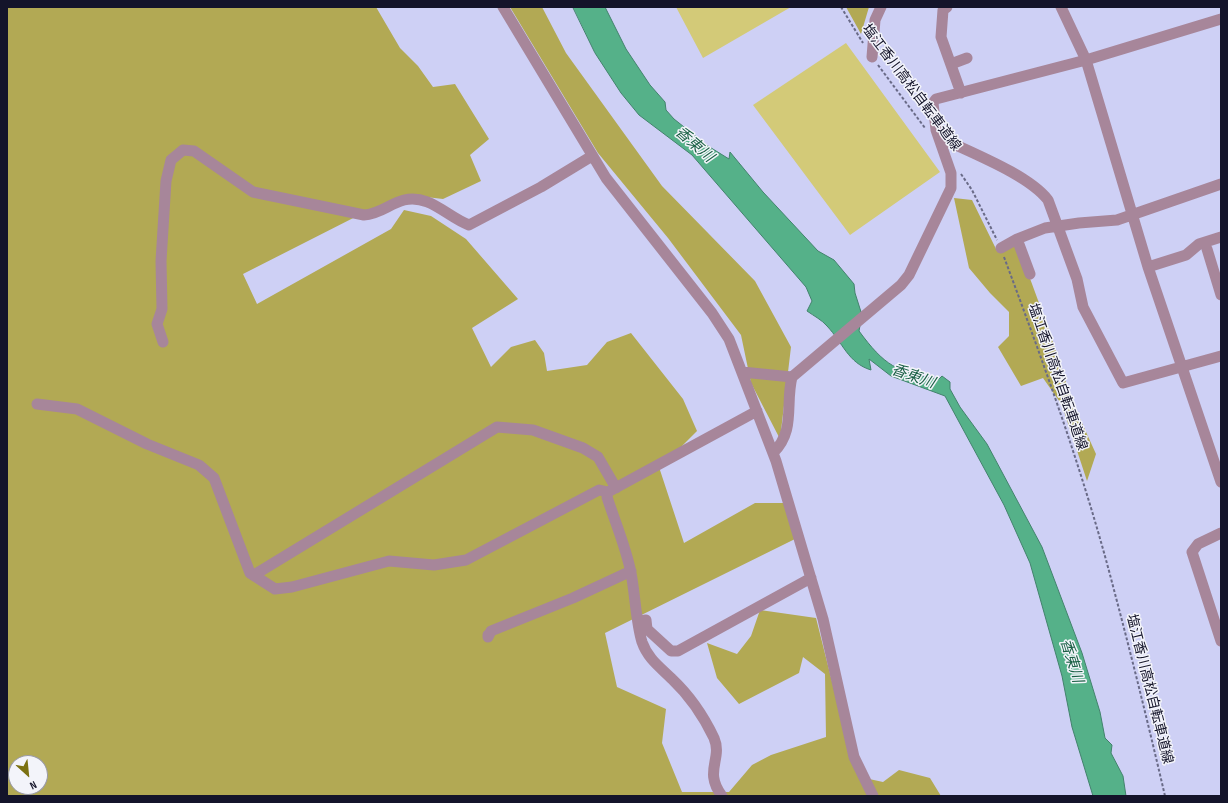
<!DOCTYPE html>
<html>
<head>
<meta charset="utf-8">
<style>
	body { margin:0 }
	#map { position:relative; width:1228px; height:803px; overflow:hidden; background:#ced0f5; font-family:"Sofia Sans Condensed",sans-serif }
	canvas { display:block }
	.frame { position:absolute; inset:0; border:8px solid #14142a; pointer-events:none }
	.north { position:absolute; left:8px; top:755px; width:40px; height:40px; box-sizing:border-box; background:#f3f4fa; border:1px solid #9a9aa7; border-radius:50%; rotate:153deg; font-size:11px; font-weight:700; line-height:16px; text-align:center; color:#14142a }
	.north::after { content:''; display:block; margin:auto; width:14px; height:18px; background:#7b7112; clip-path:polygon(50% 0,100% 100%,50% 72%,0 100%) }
</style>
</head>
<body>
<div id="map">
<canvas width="1228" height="803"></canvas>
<div class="frame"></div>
<div class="north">N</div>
</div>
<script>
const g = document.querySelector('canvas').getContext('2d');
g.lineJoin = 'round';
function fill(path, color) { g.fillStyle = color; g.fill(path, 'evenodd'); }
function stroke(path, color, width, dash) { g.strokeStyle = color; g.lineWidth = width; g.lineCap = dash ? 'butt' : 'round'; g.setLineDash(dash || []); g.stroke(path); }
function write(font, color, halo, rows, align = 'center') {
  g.font = font + ' "Sofia Sans Condensed","Noto Sans JP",sans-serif'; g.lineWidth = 3; g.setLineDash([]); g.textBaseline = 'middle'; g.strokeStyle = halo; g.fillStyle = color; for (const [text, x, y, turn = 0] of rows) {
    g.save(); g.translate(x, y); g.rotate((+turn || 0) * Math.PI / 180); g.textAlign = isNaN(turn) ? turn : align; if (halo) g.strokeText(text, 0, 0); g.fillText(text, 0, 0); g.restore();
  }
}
const green = new Path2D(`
	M 676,7 L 791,7 L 703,58 Z
	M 846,43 L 940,172 L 850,235 L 753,105 Z`);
const forest = new Path2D(`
	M 7,7 L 376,7 L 400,48 L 418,66 L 433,87 L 455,84 L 489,139 L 470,155 L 481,181 L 443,199 L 409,195 L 367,211 L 243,274 L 257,304 L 391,229 L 404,210 L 431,216 L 466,239 L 518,299 L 472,328 L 491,367 L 511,347 L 535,340 L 544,353 L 547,371 L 587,365 L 607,342 L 631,333 L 683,399 L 697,431 L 675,453 L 658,464 L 684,543 L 755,503 L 784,503 L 795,539 L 605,633 L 617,687 L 666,709 L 662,743 L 682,792 L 729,792 L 752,765 L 771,755 L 826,737 L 825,674 L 803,657 L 799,673 L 739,704 L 717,678 L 707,643 L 737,654 L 751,636 L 760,610 L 816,618 L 851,757 L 860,777 L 883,782 L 899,770 L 930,778 L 941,796 L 7,796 ZM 16,763 L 40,763 L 40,787 L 16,787 Z
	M 510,7 L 542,7 L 566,53 L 662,186 L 755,281 L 791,347 L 780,439 L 751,383 L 741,335 L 668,238 L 598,153 Z
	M 846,7 L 869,7 L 861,34 Z
	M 954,198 L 972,200 L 997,251 L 1017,243 L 1050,333 L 1072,401 L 1096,454 L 1087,481 L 1062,405 L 1043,378 L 1021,386 L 998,347 L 1009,336 L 1009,312 L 990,293 L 969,268 Z`);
const water = new Path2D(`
	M 573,7 L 605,7 L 626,49 L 650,85 L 665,102 L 666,110 L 674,119 L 708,146 L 729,159 L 730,152 L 763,192 L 818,251 L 834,260 L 854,284 L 855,293 L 862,315 L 859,331 C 884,365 897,373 939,379 L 942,376 L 950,382 L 950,389 L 960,407 L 987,444 L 1042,547 L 1082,653 L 1100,712 L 1105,738 L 1112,745 L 1111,753 L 1123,776 L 1126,796 L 1093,796 L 1072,727 L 1062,676 L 1030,563 L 1004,505 L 945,396 L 891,376 L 869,359 L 871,370 C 848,363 843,343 827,326 C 822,320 814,316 807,311 L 812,301 L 806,287 L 692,155 L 639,115 L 621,93 L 595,53 Z`);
const path = new Path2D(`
	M 841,7 L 863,43
	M 878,65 L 925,128
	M 961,174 L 972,190 L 997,240
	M 1004,257 C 1045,367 1085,477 1114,590 C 1132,658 1149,727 1165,796`);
const minor = new Path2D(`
	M 503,7 L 606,178 L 712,313 L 729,339 L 776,461 L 823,619 L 854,757 L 873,796
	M 947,7 L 943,10 L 941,37 L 961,93
	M 1061,7 L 1086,60 L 1148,267 L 1221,482
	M 872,57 L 875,20 L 881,7
	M 951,64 L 967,58
	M 939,137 C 969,152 1028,174 1048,200 L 1077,279 L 1083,307 L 1123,383 L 1221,356
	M 1001,248 L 1017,239
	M 1207,249 L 1221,295
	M 1148,267 L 1186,255 L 1199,244 L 1221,237
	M 1030,274 L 1017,239 L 1045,228 L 1079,223 L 1117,220 L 1221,184
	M 163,342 L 157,324 L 162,309 L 161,261 L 166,181 L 171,160 L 183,150 L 194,151 L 253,192 L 364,215 C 380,214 389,204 404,200 C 430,194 447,217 469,225 L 541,187 L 592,156
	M 742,372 L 792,377
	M 37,404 L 77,409 L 147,444 L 199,465 L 214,478 L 250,573 L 275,589 L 292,587 L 389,561 L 434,565 L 466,560 L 599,490 L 608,492
	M 773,453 C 796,431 785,404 792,377 L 901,285 L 909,275 L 951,188 L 951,173 L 936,130 L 933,103 L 936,99 L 1086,60 L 1221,19
	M 1221,533 L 1198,544 L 1192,552 L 1221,641
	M 254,575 L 497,427 L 533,430 L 583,448 L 598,457 L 616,488
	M 640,621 L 646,620 L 647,629 L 671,651 L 678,651 L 811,578
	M 488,635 L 488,637 L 491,631 L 573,598 L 631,571
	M 722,796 C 703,771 723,759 714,738 C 704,717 689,695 672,679 C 660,667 648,659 642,642 C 636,623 635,593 631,573 C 626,547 615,522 607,497 L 608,492 L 757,411`);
const streetNames = [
	["塩江香川高松自転車道線",911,88,53],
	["塩江香川高松自転車道線",1057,377,71],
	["塩江香川高松自転車道線",1149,689,76]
];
const waterNames = [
	["香東川",694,145,41],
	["香東川",913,377,19],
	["香東川",1071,661,73]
];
fill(green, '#d3ca78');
fill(forest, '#b2a954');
fill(water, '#55b189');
stroke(water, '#42826c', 1);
stroke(path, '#696a87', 2, [3, 2]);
stroke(minor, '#a7869a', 11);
write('14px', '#14142a', '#f3f4fa', streetNames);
write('italic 15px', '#195f44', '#f3f4fa', waterNames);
</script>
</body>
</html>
